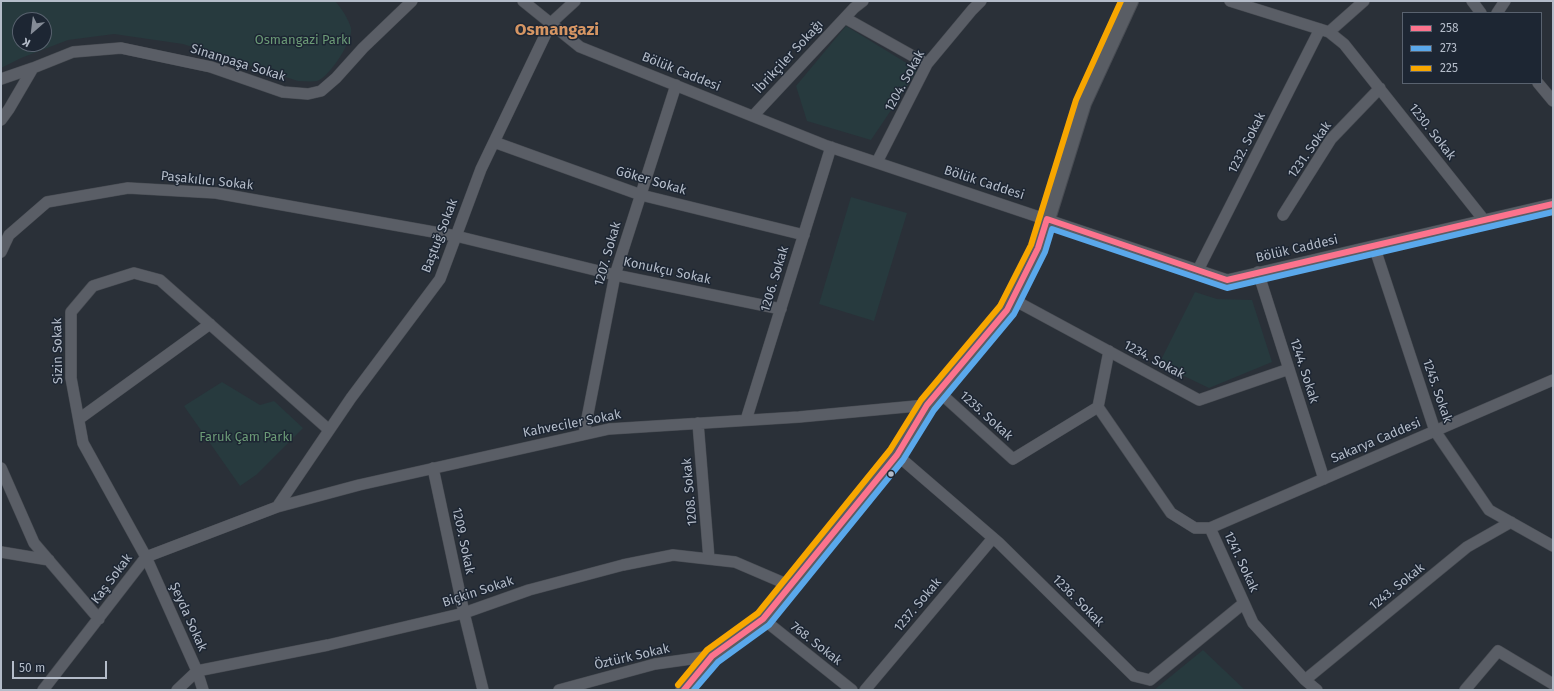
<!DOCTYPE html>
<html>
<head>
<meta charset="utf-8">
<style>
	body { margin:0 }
	#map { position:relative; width:1554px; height:691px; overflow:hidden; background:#2a3038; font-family:"Fira Sans",sans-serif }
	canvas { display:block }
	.frame { position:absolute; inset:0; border:2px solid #b4bcc9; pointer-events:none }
	.legend { position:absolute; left:1402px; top:12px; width:140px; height:72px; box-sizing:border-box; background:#1d2633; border:1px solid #59626f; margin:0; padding:5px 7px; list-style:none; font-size:12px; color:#b4bcc9 }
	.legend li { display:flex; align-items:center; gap:8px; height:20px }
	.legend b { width:20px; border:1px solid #59626f }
	.north { position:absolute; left:12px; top:12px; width:40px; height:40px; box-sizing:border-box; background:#1d2633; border:1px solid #59626f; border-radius:50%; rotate:208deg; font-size:11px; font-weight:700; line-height:16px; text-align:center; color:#b4bcc9 }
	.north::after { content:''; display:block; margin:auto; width:14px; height:18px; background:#848b96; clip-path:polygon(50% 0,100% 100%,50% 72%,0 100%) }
	.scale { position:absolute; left:12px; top:661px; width:95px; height:18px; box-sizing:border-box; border:2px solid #b4bcc9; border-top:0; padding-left:5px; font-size:12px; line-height:14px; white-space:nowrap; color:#b4bcc9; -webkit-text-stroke:3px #1d2633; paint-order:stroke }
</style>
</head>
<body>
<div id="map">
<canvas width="1554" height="691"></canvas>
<div class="frame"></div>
<ul class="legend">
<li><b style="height:5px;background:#fc738d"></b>258</li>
<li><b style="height:5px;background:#5aa8eb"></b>273</li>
<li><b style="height:5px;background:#f7a600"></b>225</li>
</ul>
<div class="north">K</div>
<div class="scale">50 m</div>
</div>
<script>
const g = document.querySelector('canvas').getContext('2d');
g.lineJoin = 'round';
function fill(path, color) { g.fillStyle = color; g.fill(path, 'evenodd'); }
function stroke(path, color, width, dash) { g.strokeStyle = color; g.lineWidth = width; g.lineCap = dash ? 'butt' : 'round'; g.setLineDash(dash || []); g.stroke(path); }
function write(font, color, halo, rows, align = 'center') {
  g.font = font + ' "Fira Sans",sans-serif'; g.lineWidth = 3; g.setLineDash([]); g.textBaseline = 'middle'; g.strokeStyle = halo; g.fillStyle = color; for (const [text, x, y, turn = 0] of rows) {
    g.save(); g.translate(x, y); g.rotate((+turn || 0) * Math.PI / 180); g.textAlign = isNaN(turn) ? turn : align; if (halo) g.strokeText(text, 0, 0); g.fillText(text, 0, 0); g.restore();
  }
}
const green = new Path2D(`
	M 1,1 L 335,1 C 342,9 348,18 351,28 C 354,39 329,78 317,81 C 311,82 304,81 298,81 L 183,44 L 114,34 L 68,40 L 21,58 L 1,68 ZM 20,20 L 44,20 L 44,44 L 20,44 Z
	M 846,26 L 918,70 L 871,140 L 807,121 L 796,86 Z
	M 851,197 L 907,213 L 874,321 L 819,304 Z
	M 1195,292 L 1217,299 L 1252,300 L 1272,362 L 1209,388 L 1159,364 Z
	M 222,382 L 260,405 L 274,401 L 303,428 L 256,475 L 240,486 L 184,406 Z
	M 1203,650 L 1245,690 L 1154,690 Z`);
const minor = new Path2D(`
	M 523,1 L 580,47 L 827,146 L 1227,280 L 1553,204
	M 1230,1 L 1329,32 L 1344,44 L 1484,220
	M 1472,1 L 1481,13
	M 1497,13 L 1505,1
	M 845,18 L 927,64
	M 1329,32 L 1364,1
	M 1,79 L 33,68 L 73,52 L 121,48 L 211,67 L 283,92 L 308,94 L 321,91 L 336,78 L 363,48 L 412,1
	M 1538,83 L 1553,101
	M 753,116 L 854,8 L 863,1
	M 1,120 L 9,109 L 33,68
	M 494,142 L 641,195 L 804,235
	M 877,162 L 927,64 L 972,10 L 981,1
	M 1283,215 L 1331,139 L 1380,88
	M 1374,246 L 1435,431 L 1489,510 L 1553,546
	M 1,252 L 9,235 L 47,202 L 128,188 L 216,193 L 456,236 L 615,275 L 781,309
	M 1198,270 L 1320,29
	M 1258,272 L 1324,479
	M 1012,299 L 1199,400 L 1289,369
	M 1109,351 L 1098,407 L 1171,513 L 1195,528 L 1210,528 L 1253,623 L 1305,680 L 1317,690
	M 938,391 L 1013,459 L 1098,407
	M 79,419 L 210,324
	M 746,420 L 831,147
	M 698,423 L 709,559
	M 584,434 L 615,275 L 676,85
	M 897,455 L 999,543 L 1134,676 L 1150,680 L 1244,603
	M 1,468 L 34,543 L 99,619
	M 433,468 L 464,613 L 483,690
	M 277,507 L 351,398 L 440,279 L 481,169 L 551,23 L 575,1
	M 1210,528 L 1553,380
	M 1,552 L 49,560
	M 763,619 L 852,690
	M 1305,680 L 1467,547 L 1511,522
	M 43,690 L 146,557 L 277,507 L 359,485 L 609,429 L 799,417 L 927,405
	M 177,690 L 197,671 L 328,645 L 464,613 L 529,590 L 623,565 L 673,555 L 735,562 L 791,586
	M 203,690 L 197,671 L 146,557 L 83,443 L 71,378 L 71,312 L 93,286 L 134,273 L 160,280 L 328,429
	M 559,690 L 655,664 L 712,656
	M 865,690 L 993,538
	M 1465,690 L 1498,651 L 1553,684`);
const secondary = new Path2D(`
	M 684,690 L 712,656 L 763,619 L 791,586 L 845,517 L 897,455 L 927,405 L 1007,310 L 1038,248 L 1083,103 L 1130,1`);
const bus1 = new Path2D(`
	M 684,690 L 712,656 L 763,619 L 897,455 L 927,405 L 1007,310 L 1038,248 L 1047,219 L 1227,280 L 1553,204`);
const bus2 = new Path2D(`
	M 694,690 L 718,662 L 769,625 L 903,460 L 934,410 L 1014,314 L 1045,252 L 1052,229 L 1227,288 L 1553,212`);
const bus3 = new Path2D(`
	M 678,685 L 707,650 L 758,613 L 890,450 L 921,400 L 1000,306 L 1031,245 L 1076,100 L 1121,1`);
const markers = [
	[891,474,3.5,"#b4bcc9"]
];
const parkNames = [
	["Osmangazi Parkı",303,40],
	["Faruk Çam Parkı",246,437]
];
const streetNames = [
	["İbrikçiler Sokağı",789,57,-47],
	["Sinanpaşa Sokak",238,63,17],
	["Bölük Caddesi",681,72,22],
	["1204. Sokak",905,81,-61],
	["1230. Sokak",1432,132,52],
	["1232. Sokak",1247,143,-63],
	["1231. Sokak",1310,150,-55],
	["Paşakılıcı Sokak",207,181,6],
	["Göker Sokak",651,181,16],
	["Bölük Caddesi",984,183,18],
	["Baştuğ Sokak",440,236,-69],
	["Bölük Caddesi",1297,249,-13],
	["1207. Sokak",608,254,-74],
	["Konukçu Sokak",667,271,12],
	["1206. Sokak",775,279,-73],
	["Sizin Sokak",58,351,-91],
	["1234. Sokak",1154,360,28],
	["1244. Sokak",1304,371,72],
	["1245. Sokak",1437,391,71],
	["1235. Sokak",986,416,42],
	["Kahveciler Sokak",572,424,-11],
	["Sakarya Caddesi",1376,441,-23],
	["1208. Sokak",690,492,-95],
	["1209. Sokak",463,541,78],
	["1241. Sokak",1241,562,65],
	["Kaş Sokak",112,579,-53],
	["1243. Sokak",1397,587,-39],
	["Biçkin Sokak",478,592,-18],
	["1236. Sokak",1078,601,45],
	["1237. Sokak",918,605,-50],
	["Şeyda Sokak",188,617,66],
	["768. Sokak",816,644,38],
	["Öztürk Sokak",632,657,-13]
];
const districtNames = [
	["Osmangazi",557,30]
];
fill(green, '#273a3e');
stroke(minor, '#484c53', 12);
stroke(secondary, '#484c53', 18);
stroke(minor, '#5a5e66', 11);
stroke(secondary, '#595d64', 16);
stroke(bus1, '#fc738d', 6);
stroke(bus2, '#5aa8eb', 6);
stroke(bus3, '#f7a600', 6);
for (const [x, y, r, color] of markers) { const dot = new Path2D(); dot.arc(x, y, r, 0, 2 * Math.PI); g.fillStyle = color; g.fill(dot); stroke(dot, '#1d2633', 1.5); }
write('13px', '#6b9a76', '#1d2633', parkNames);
write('13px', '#b4bcc9', '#1d2633', streetNames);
write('bold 17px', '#d59563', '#1d2633', districtNames);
</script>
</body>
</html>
